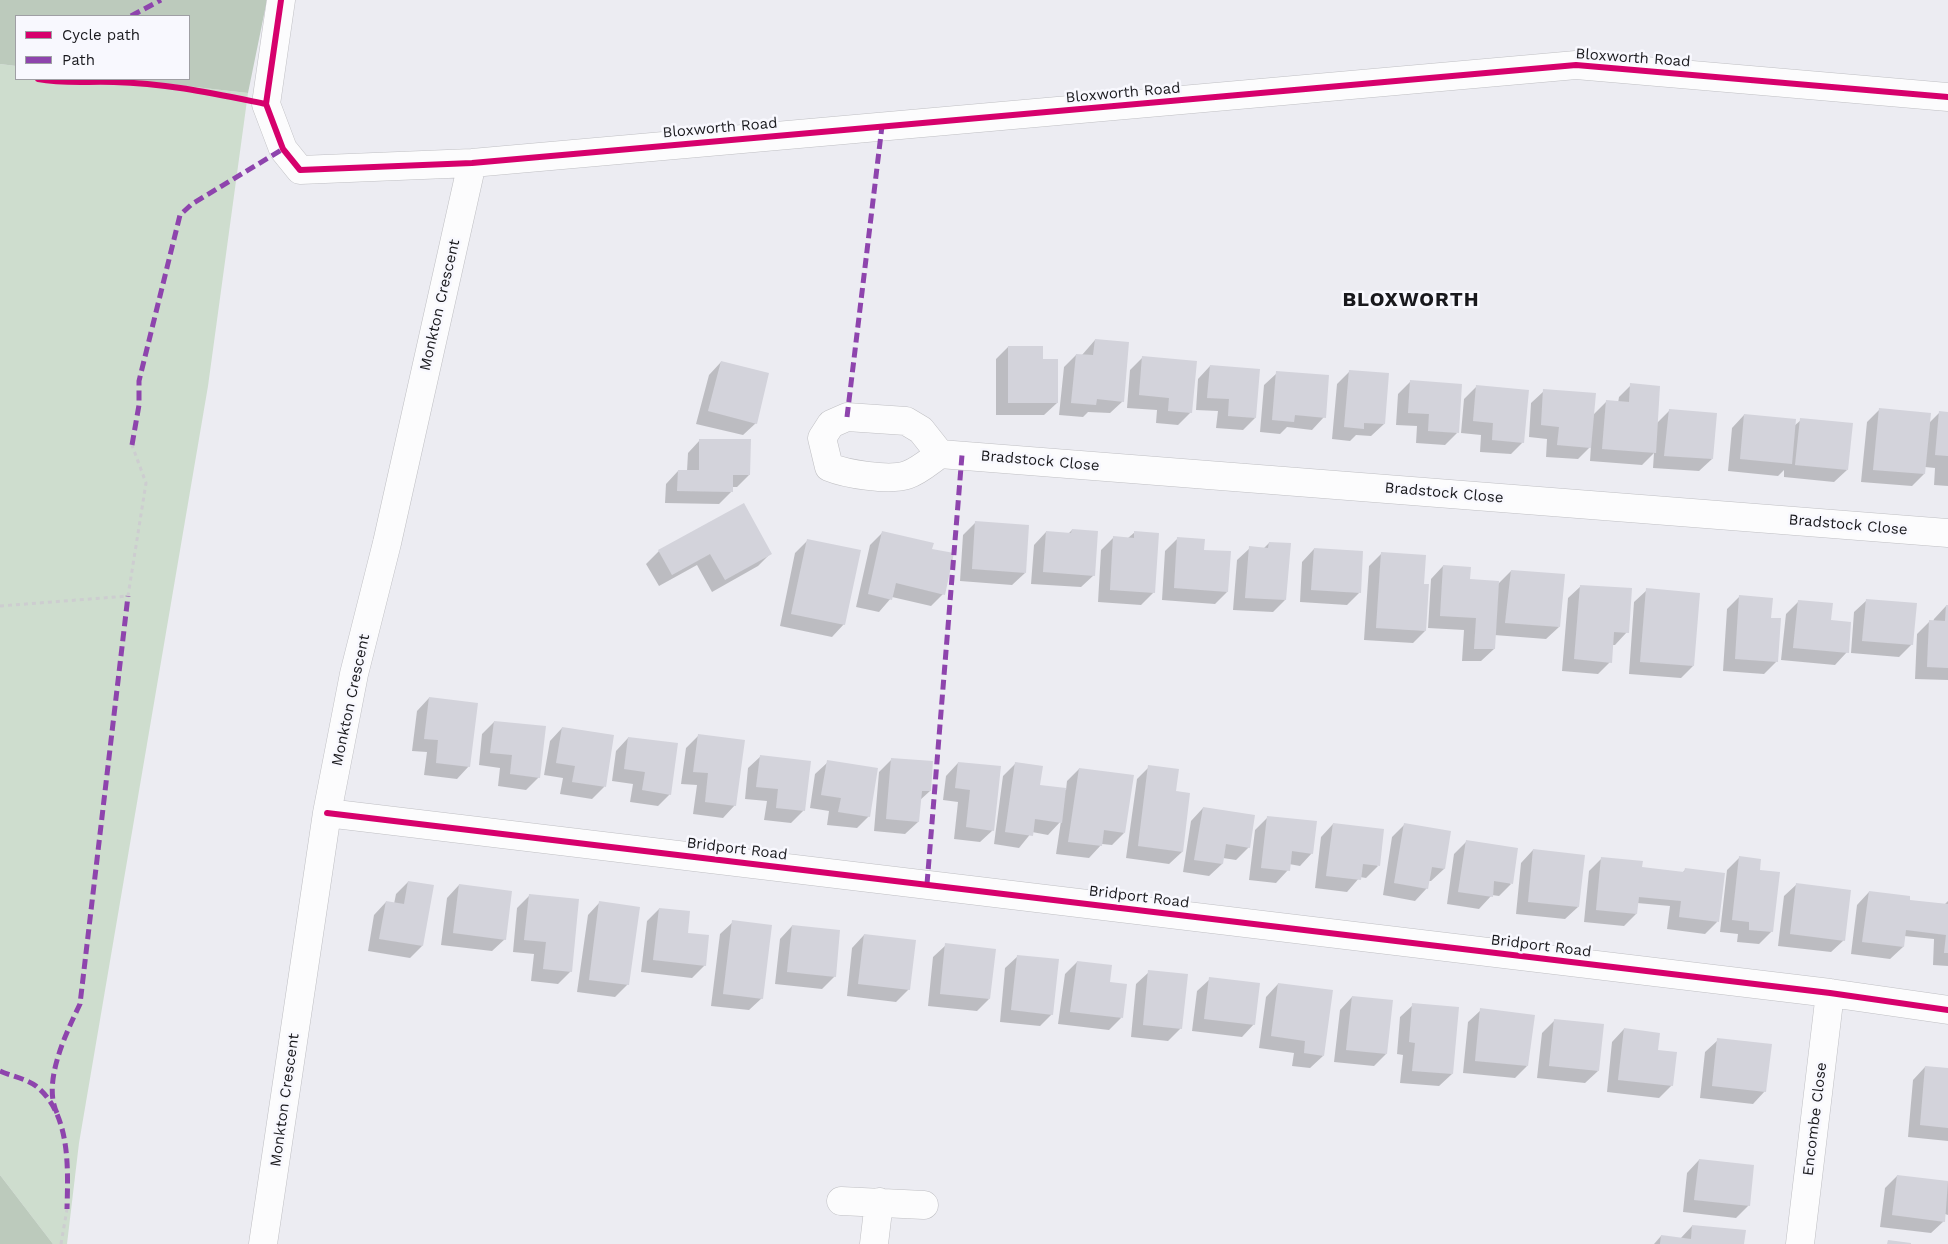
<!DOCTYPE html>
<html>
<head>
<meta charset="utf-8">
<style>
	body { margin:0 }
	#map { position:relative; width:1948px; height:1244px; overflow:hidden; background:#ececf2; font-family:"Work Sans",sans-serif }
	canvas { display:block }
	.legend { position:absolute; left:15px; top:15px; width:175px; height:65px; box-sizing:border-box; background:#f8f8fe; border:1px solid #9f9fa4; margin:0; padding:6px 9px; list-style:none; font-size:15px; color:#19191d }
	.legend li { display:flex; align-items:center; gap:10px; height:25px }
	.legend b { width:25px; border:1px solid #9f9fa4 }
</style>
</head>
<body>
<div id="map">
<canvas width="1948" height="1244"></canvas>
<ul class="legend">
<li><b style="height:6px;background:#d6006c"></b>Cycle path</li>
<li><b style="height:6px;background:#8e44ad"></b>Path</li>
</ul>
</div>
<script>
const g = document.querySelector('canvas').getContext('2d');
g.lineJoin = 'round';
function fill(path, color) { g.fillStyle = color; g.fill(path, 'evenodd'); }
function stroke(path, color, width, dash) { g.strokeStyle = color; g.lineWidth = width; g.lineCap = dash ? 'butt' : 'round'; g.setLineDash(dash || []); g.stroke(path); }
function write(font, color, halo, rows, align = 'center') {
  g.font = font + ' "Work Sans",sans-serif'; g.lineWidth = 5; g.setLineDash([]); g.textBaseline = 'middle'; g.strokeStyle = halo; g.fillStyle = color; for (const [text, x, y, turn = 0] of rows) {
    g.save(); g.translate(x, y); g.rotate((+turn || 0) * Math.PI / 180); g.textAlign = isNaN(turn) ? turn : align; if (halo) g.strokeText(text, 0, 0); g.fillText(text, 0, 0); g.restore();
  }
}
const green = new Path2D(`
	M 0,64 L 16,66 L 16,79 L 124,79 L 248,93 L 208,386 L 79,1143 L 67,1244 L 53,1244 L 0,1175 Z`);
const forest = new Path2D(`
	M 0,0 L 267,0 L 248,93 L 124,79 L 189,79 L 189,16 L 16,16 L 16,66 L 0,64 Z
	M 0,1175 L 53,1244 L 0,1244 Z`);
const shadow = new Path2D(`
	M 1095,340 L 1123,401 L 1110,413 L 1088,412 L 1083,417 L 1059,415 L 1064,367 L 1076,355 L 1082,355 Z
	M 1008,347 L 1057,403 L 1044,415 L 996,415 L 996,359 Z
	M 1143,357 L 1191,412 L 1178,425 L 1156,423 L 1157,410 L 1127,408 L 1130,370 Z
	M 721,362 L 756,423 L 743,435 L 696,424 L 709,375 Z
	M 1210,366 L 1255,418 L 1243,430 L 1216,428 L 1218,411 L 1196,410 L 1198,379 Z
	M 1349,372 L 1384,424 L 1371,436 L 1356,435 L 1350,441 L 1332,439 L 1337,384 Z
	M 1277,373 L 1324,417 L 1312,430 L 1287,427 L 1280,434 L 1260,432 L 1264,385 Z
	M 1410,382 L 1457,433 L 1445,445 L 1416,443 L 1417,426 L 1396,425 L 1398,394 Z
	M 1631,385 L 1657,423 L 1669,411 L 1712,459 L 1699,471 L 1653,468 L 1654,453 L 1642,465 L 1590,461 L 1591,446 L 1578,459 L 1546,457 L 1547,439 L 1529,437 L 1531,403 L 1544,391 L 1593,415 L 1606,402 L 1618,403 L 1619,397 Z
	M 1477,386 L 1523,442 L 1511,454 L 1480,452 L 1481,435 L 1461,433 L 1464,399 Z
	M 1880,409 L 1929,423 L 1940,412 L 1948,413 L 1948,486 L 1934,485 L 1935,468 L 1925,467 L 1924,474 L 1912,486 L 1861,482 L 1867,422 Z
	M 1744,415 L 1794,426 L 1801,420 L 1847,470 L 1834,482 L 1784,477 L 1784,470 L 1778,476 L 1728,471 L 1732,428 Z
	M 700,440 L 749,475 L 737,487 L 732,487 L 732,491 L 719,504 L 665,503 L 666,484 L 678,471 L 687,471 L 688,453 Z
	M 976,522 L 1025,573 L 1012,585 L 960,581 L 963,535 Z
	M 1072,530 L 1094,575 L 1081,587 L 1031,584 L 1034,545 L 1046,532 L 1068,534 Z
	M 1135,532 L 1154,592 L 1141,605 L 1098,602 L 1101,550 L 1114,537 L 1128,538 Z
	M 882,533 L 931,550 L 943,594 L 931,606 L 892,597 L 879,612 L 856,607 L 870,545 Z
	M 1178,538 L 1203,551 L 1227,592 L 1215,604 L 1162,600 L 1165,551 Z
	M 808,540 L 844,624 L 832,637 L 780,626 L 795,553 Z
	M 1269,543 L 1285,600 L 1273,612 L 1233,610 L 1237,560 L 1250,548 L 1263,549 Z
	M 1314,549 L 1360,592 L 1347,605 L 1300,602 L 1302,562 Z
	M 659,551 L 771,553 L 758,566 L 712,592 L 697,565 L 659,586 L 646,564 Z
	M 1381,554 L 1423,585 L 1425,631 L 1413,643 L 1364,640 L 1369,566 Z
	M 1443,566 L 1469,580 L 1497,585 L 1511,571 L 1559,627 L 1546,639 L 1494,635 L 1494,649 L 1481,661 L 1462,661 L 1464,630 L 1428,628 L 1431,579 Z
	M 1581,586 L 1627,632 L 1615,645 L 1612,645 L 1610,662 L 1598,674 L 1562,671 L 1568,598 Z
	M 1647,590 L 1693,666 L 1681,678 L 1629,674 L 1634,602 Z
	M 1740,596 L 1777,661 L 1764,674 L 1723,671 L 1727,609 Z
	M 1867,600 L 1912,644 L 1899,657 L 1851,653 L 1854,612 Z
	M 1798,602 L 1830,621 L 1847,652 L 1835,665 L 1781,660 L 1786,614 Z
	M 1946,606 L 1948,606 L 1948,680 L 1915,679 L 1917,634 L 1929,622 L 1933,622 L 1934,619 Z
	M 429,698 L 469,766 L 457,779 L 424,775 L 427,752 L 412,751 L 417,711 Z
	M 494,722 L 539,777 L 526,790 L 498,786 L 500,768 L 479,765 L 482,734 Z
	M 562,728 L 612,736 L 604,787 L 592,799 L 560,794 L 563,778 L 544,775 L 550,741 Z
	M 698,736 L 735,805 L 723,818 L 693,814 L 697,785 L 681,784 L 686,748 Z
	M 628,738 L 670,794 L 658,806 L 630,802 L 633,784 L 612,781 L 616,751 Z
	M 761,756 L 804,810 L 791,823 L 764,820 L 767,801 L 745,799 L 748,768 Z
	M 892,759 L 930,791 L 919,801 L 918,822 L 905,834 L 874,831 L 879,772 Z
	M 828,762 L 869,816 L 857,828 L 827,825 L 829,811 L 810,808 L 815,774 Z
	M 958,763 L 993,830 L 980,842 L 954,839 L 958,802 L 943,800 L 946,776 Z
	M 1015,764 L 1039,787 L 1066,790 L 1067,781 L 1079,769 L 1124,833 L 1112,845 L 1102,844 L 1089,858 L 1056,854 L 1061,821 L 1048,835 L 1032,832 L 1019,848 L 994,844 L 1003,776 Z
	M 1149,767 L 1175,792 L 1182,852 L 1169,864 L 1126,858 L 1137,779 Z
	M 1203,808 L 1249,847 L 1236,860 L 1223,858 L 1222,864 L 1209,876 L 1183,872 L 1191,821 Z
	M 1267,818 L 1312,853 L 1300,866 L 1289,864 L 1288,870 L 1276,883 L 1249,880 L 1255,830 Z
	M 1333,824 L 1378,866 L 1366,878 L 1360,877 L 1347,892 L 1315,888 L 1321,837 Z
	M 1405,824 L 1450,832 L 1444,869 L 1431,881 L 1428,881 L 1427,888 L 1415,901 L 1383,895 L 1392,837 Z
	M 1466,842 L 1511,884 L 1499,896 L 1492,895 L 1479,909 L 1447,904 L 1454,854 Z
	M 1533,850 L 1578,907 L 1565,919 L 1516,914 L 1521,863 Z
	M 1740,857 L 1758,871 L 1772,931 L 1759,944 L 1737,942 L 1738,934 L 1720,932 L 1727,870 Z
	M 1602,858 L 1641,868 L 1682,873 L 1686,869 L 1724,874 L 1717,922 L 1705,934 L 1667,929 L 1670,906 L 1637,903 L 1636,914 L 1624,926 L 1584,922 L 1589,871 Z
	M 408,882 L 422,946 L 410,958 L 368,951 L 374,915 L 386,902 L 394,904 L 396,894 Z
	M 1797,884 L 1844,940 L 1831,952 L 1778,946 L 1784,896 Z
	M 459,885 L 505,939 L 492,951 L 441,945 L 447,898 Z
	M 1869,892 L 1908,904 L 1944,905 L 1948,901 L 1948,966 L 1933,965 L 1934,939 L 1904,936 L 1903,947 L 1890,959 L 1851,954 L 1857,905 Z
	M 529,896 L 571,971 L 558,984 L 531,981 L 534,954 L 513,952 L 517,908 Z
	M 600,902 L 628,984 L 615,997 L 577,992 L 588,915 Z
	M 659,909 L 687,934 L 705,965 L 692,978 L 641,972 L 647,921 Z
	M 733,922 L 762,998 L 749,1010 L 711,1006 L 720,934 Z
	M 792,926 L 835,976 L 822,989 L 775,984 L 780,939 Z
	M 864,935 L 909,989 L 896,1002 L 847,996 L 852,948 Z
	M 946,945 L 989,999 L 977,1011 L 928,1006 L 933,957 Z
	M 1018,956 L 1052,1014 L 1040,1026 L 1000,1022 L 1005,968 Z
	M 1077,962 L 1108,983 L 1121,1018 L 1109,1030 L 1058,1024 L 1065,974 Z
	M 1149,972 L 1181,1028 L 1168,1041 L 1131,1037 L 1136,984 Z
	M 1210,979 L 1254,1024 L 1242,1037 L 1192,1031 L 1197,991 Z
	M 1278,984 L 1323,1056 L 1310,1068 L 1292,1066 L 1294,1053 L 1259,1048 L 1266,997 Z
	M 1352,997 L 1386,1054 L 1374,1066 L 1334,1062 L 1340,1010 Z
	M 1413,1005 L 1452,1074 L 1439,1086 L 1400,1083 L 1403,1055 L 1397,1054 L 1400,1017 Z
	M 1481,1010 L 1527,1066 L 1515,1078 L 1463,1073 L 1468,1022 Z
	M 1555,1020 L 1598,1071 L 1585,1083 L 1537,1078 L 1542,1033 Z
	M 1624,1029 L 1657,1051 L 1672,1085 L 1659,1098 L 1607,1092 L 1612,1042 Z
	M 1718,1040 L 1765,1091 L 1753,1104 L 1700,1098 L 1705,1052 Z
	M 1925,1067 L 1948,1069 L 1948,1141 L 1908,1137 L 1913,1080 Z
	M 1699,1160 L 1749,1205 L 1736,1218 L 1683,1212 L 1687,1173 Z
	M 1897,1176 L 1948,1182 L 1948,1215 L 1945,1214 L 1944,1221 L 1931,1233 L 1880,1227 L 1885,1188 Z
	M 1692,1226 L 1743,1244 L 1654,1244 L 1661,1236 L 1680,1239 Z`);
const building = new Path2D(`
	M 1095,339 L 1129,342 L 1124,402 L 1097,399 L 1096,405 L 1071,403 L 1076,354 L 1093,355 Z
	M 1008,346 L 1043,346 L 1043,359 L 1058,359 L 1058,403 L 1008,403 Z
	M 1142,356 L 1197,361 L 1192,413 L 1168,411 L 1169,398 L 1139,395 Z
	M 721,361 L 769,373 L 757,424 L 708,411 Z
	M 1210,365 L 1260,369 L 1256,418 L 1228,416 L 1229,399 L 1207,398 Z
	M 1349,370 L 1389,373 L 1385,424 L 1364,423 L 1364,429 L 1344,427 Z
	M 1276,371 L 1329,375 L 1326,418 L 1295,415 L 1294,422 L 1272,420 Z
	M 1410,380 L 1462,384 L 1459,433 L 1428,431 L 1429,414 L 1408,413 Z
	M 1630,383 L 1660,386 L 1656,453 L 1602,449 L 1606,400 L 1629,402 Z
	M 1476,385 L 1529,390 L 1524,443 L 1492,440 L 1493,423 L 1473,421 Z
	M 1543,389 L 1596,393 L 1591,448 L 1557,445 L 1559,427 L 1541,425 Z
	M 1879,408 L 1931,413 L 1925,474 L 1873,470 Z
	M 1669,409 L 1717,413 L 1713,459 L 1664,456 Z
	M 1939,411 L 1948,412 L 1948,456 L 1935,455 Z
	M 1744,414 L 1796,419 L 1792,464 L 1740,459 Z
	M 1800,418 L 1853,423 L 1848,470 L 1795,465 Z
	M 699,439 L 751,439 L 750,475 L 733,475 L 733,492 L 677,491 L 678,470 L 699,470 Z
	M 744,503 L 772,554 L 725,580 L 710,554 L 672,575 L 658,550 Z
	M 975,521 L 1029,525 L 1026,573 L 972,569 Z
	M 1072,529 L 1098,531 L 1095,576 L 1043,572 L 1046,531 L 1071,533 Z
	M 882,531 L 934,543 L 932,549 L 954,553 L 945,595 L 896,583 L 892,600 L 868,594 Z
	M 1134,531 L 1159,533 L 1155,593 L 1110,590 L 1113,536 L 1134,538 Z
	M 1177,537 L 1205,539 L 1204,550 L 1231,551 L 1228,592 L 1174,588 Z
	M 807,539 L 861,550 L 845,625 L 791,614 Z
	M 1269,542 L 1291,543 L 1286,600 L 1245,598 L 1249,546 L 1268,548 Z
	M 1314,548 L 1363,551 L 1361,593 L 1311,590 Z
	M 1381,552 L 1426,555 L 1424,584 L 1429,584 L 1426,631 L 1376,628 Z
	M 1443,565 L 1471,567 L 1470,579 L 1499,581 L 1495,649 L 1474,649 L 1476,618 L 1440,616 Z
	M 1511,570 L 1565,574 L 1560,627 L 1505,623 Z
	M 1580,585 L 1632,588 L 1629,633 L 1614,632 L 1612,663 L 1574,659 Z
	M 1646,588 L 1700,593 L 1694,666 L 1640,662 Z
	M 1739,595 L 1773,598 L 1771,618 L 1781,618 L 1778,662 L 1735,659 Z
	M 1866,599 L 1917,603 L 1913,645 L 1862,641 Z
	M 1798,600 L 1833,603 L 1831,620 L 1851,622 L 1849,653 L 1793,648 Z
	M 1946,605 L 1948,605 L 1948,668 L 1927,667 L 1929,620 L 1945,621 Z
	M 429,697 L 478,703 L 470,767 L 436,763 L 438,740 L 424,739 Z
	M 494,721 L 546,726 L 540,778 L 510,774 L 512,755 L 490,753 Z
	M 562,727 L 614,735 L 606,787 L 572,782 L 575,766 L 556,763 Z
	M 698,734 L 745,740 L 736,806 L 705,802 L 708,773 L 693,772 Z
	M 628,737 L 678,743 L 671,795 L 642,790 L 645,772 L 624,769 Z
	M 760,755 L 811,761 L 805,811 L 776,808 L 778,789 L 756,787 Z
	M 891,758 L 933,761 L 931,791 L 922,791 L 919,822 L 886,819 Z
	M 827,760 L 878,768 L 870,817 L 838,812 L 841,798 L 821,795 Z
	M 958,762 L 1001,766 L 994,831 L 966,827 L 970,790 L 955,788 Z
	M 1015,762 L 1043,766 L 1040,785 L 1066,788 L 1062,823 L 1035,819 L 1033,836 L 1005,832 Z
	M 1148,765 L 1179,769 L 1176,791 L 1190,793 L 1183,852 L 1138,846 Z
	M 1079,768 L 1134,775 L 1125,833 L 1104,830 L 1102,846 L 1068,842 Z
	M 1203,807 L 1255,815 L 1250,848 L 1226,844 L 1223,864 L 1194,860 Z
	M 1267,816 L 1317,821 L 1313,854 L 1292,851 L 1290,871 L 1261,868 Z
	M 1333,823 L 1384,829 L 1380,866 L 1363,864 L 1361,880 L 1326,876 Z
	M 1404,823 L 1451,831 L 1445,869 L 1432,867 L 1428,889 L 1394,883 Z
	M 1466,840 L 1518,848 L 1513,884 L 1494,881 L 1493,897 L 1458,892 Z
	M 1533,849 L 1585,855 L 1579,907 L 1528,902 Z
	M 1739,856 L 1761,859 L 1760,870 L 1780,872 L 1773,932 L 1749,930 L 1749,922 L 1732,920 Z
	M 1601,857 L 1643,861 L 1642,867 L 1684,872 L 1685,868 L 1725,873 L 1719,922 L 1679,917 L 1681,901 L 1639,897 L 1637,914 L 1596,910 Z
	M 408,881 L 434,885 L 423,946 L 379,939 L 386,901 L 404,904 Z
	M 1796,883 L 1851,890 L 1845,941 L 1790,934 Z
	M 459,884 L 512,891 L 506,940 L 453,933 Z
	M 1869,891 L 1910,896 L 1910,900 L 1948,904 L 1948,953 L 1944,953 L 1946,935 L 1906,930 L 1904,947 L 1862,942 Z
	M 529,894 L 579,899 L 572,972 L 543,969 L 546,942 L 524,940 Z
	M 599,901 L 640,907 L 629,985 L 589,980 Z
	M 659,908 L 690,911 L 688,933 L 709,935 L 706,966 L 653,960 Z
	M 732,920 L 772,925 L 763,999 L 723,994 Z
	M 792,925 L 840,930 L 836,977 L 787,972 Z
	M 864,934 L 916,940 L 910,990 L 858,984 Z
	M 945,943 L 996,949 L 990,999 L 940,994 Z
	M 1017,955 L 1059,959 L 1053,1015 L 1011,1010 Z
	M 1077,961 L 1112,965 L 1110,982 L 1127,984 L 1123,1018 L 1070,1012 Z
	M 1148,970 L 1188,974 L 1182,1029 L 1143,1025 Z
	M 1209,977 L 1260,983 L 1255,1025 L 1204,1019 Z
	M 1278,983 L 1333,990 L 1324,1056 L 1304,1053 L 1305,1041 L 1271,1036 Z
	M 1352,996 L 1393,1000 L 1387,1054 L 1346,1050 Z
	M 1412,1003 L 1459,1007 L 1453,1074 L 1412,1071 L 1415,1043 L 1409,1042 Z
	M 1480,1008 L 1535,1015 L 1528,1066 L 1475,1061 Z
	M 1554,1019 L 1604,1024 L 1599,1071 L 1549,1066 Z
	M 1624,1028 L 1660,1033 L 1658,1050 L 1677,1052 L 1673,1086 L 1618,1080 Z
	M 1717,1038 L 1772,1044 L 1766,1092 L 1712,1086 Z
	M 1925,1066 L 1948,1068 L 1948,1128 L 1920,1125 Z
	M 1699,1159 L 1754,1165 L 1750,1206 L 1694,1200 Z
	M 1897,1175 L 1948,1181 L 1945,1222 L 1892,1215 Z
	M 1692,1225 L 1746,1230 L 1744,1244 L 1660,1244 L 1661,1235 L 1691,1239 Z
	M 1888,1240 L 1911,1243 L 1911,1244 L 1887,1244 Z`);
const path = new Path2D(`
	M 0,606 L 128,596 L 146,483 L 132,445
	M 61,1244 L 67,1209`);
const street = new Path2D(`
	M 281,0 L 266,104 L 283,149 L 300,170 L 472,163 L 1576,65 L 1948,97
	M 940,454 L 921,430 L 906,421 L 847,417 L 831,424 L 822,438 L 829,467 C 846,474 889,481 907,475 C 919,471 930,461 940,454 L 1948,533
	M 327,813 L 1830,993 L 1948,1010
	M 841,1201 L 924,1205
	M 263,1244 L 327,813 L 354,674 L 387,543 L 472,163
	M 874,1244 L 879,1202
	M 1800,1244 L 1830,993`);
const quiet = new Path2D(`
	M 131,16 L 161,0
	M 847,417 L 882,126
	M 132,445 L 139,405 L 139,381 L 180,215 L 192,204 L 283,149
	M 927,884 L 962,455
	M 0,1071 C 11,1076 27,1079 36,1086 C 71,1114 68,1169 67,1209
	M 57,1113 C 42,1083 66,1033 80,1004 L 128,596`);
const cycleway = new Path2D(`
	M 281,0 L 266,104 L 283,149 L 300,170 L 472,163 L 1576,65 L 1948,97
	M 38,79 C 64,84 88,81 114,82 C 166,83 216,94 266,104
	M 327,813 L 1830,993 L 1948,1010`);
const streetNames = [
	["Bloxworth Road",1633,58,4],
	["Bloxworth Road",1123,93,-5],
	["Bloxworth Road",720,128,-5],
	["Monkton Crescent",440,305,-77],
	["Bradstock Close",1040,461,5],
	["Bradstock Close",1444,493,5],
	["Bradstock Close",1848,525,5],
	["Monkton Crescent",351,700,-78],
	["Bridport Road",737,849,7],
	["Bridport Road",1139,897,7],
	["Bridport Road",1541,946,7],
	["Monkton Crescent",285,1100,-82],
	["Encombe Close",1815,1119,-83]
];
const districtNames = [
	["BLOXWORTH",1411,300]
];
fill(green, '#ceddce');
fill(forest, '#bccabc');
fill(shadow, '#0003');
fill(building, '#d3d3db');
stroke(street, '#bfbfc3', 29);
stroke(path, '#cdcdd0', 3, [4, 4]);
stroke(street, '#fcfcfd', 28);
stroke(quiet, '#8e44ad', 5, [10, 5]);
stroke(cycleway, '#d6006c', 6);
write('15px', '#19191d', '#f8f8fe', streetNames);
g.letterSpacing = '1px';
write('bold 20px', '#19191d', '#f8f8fe', districtNames);
g.letterSpacing = '0px';
</script>
</body>
</html>
